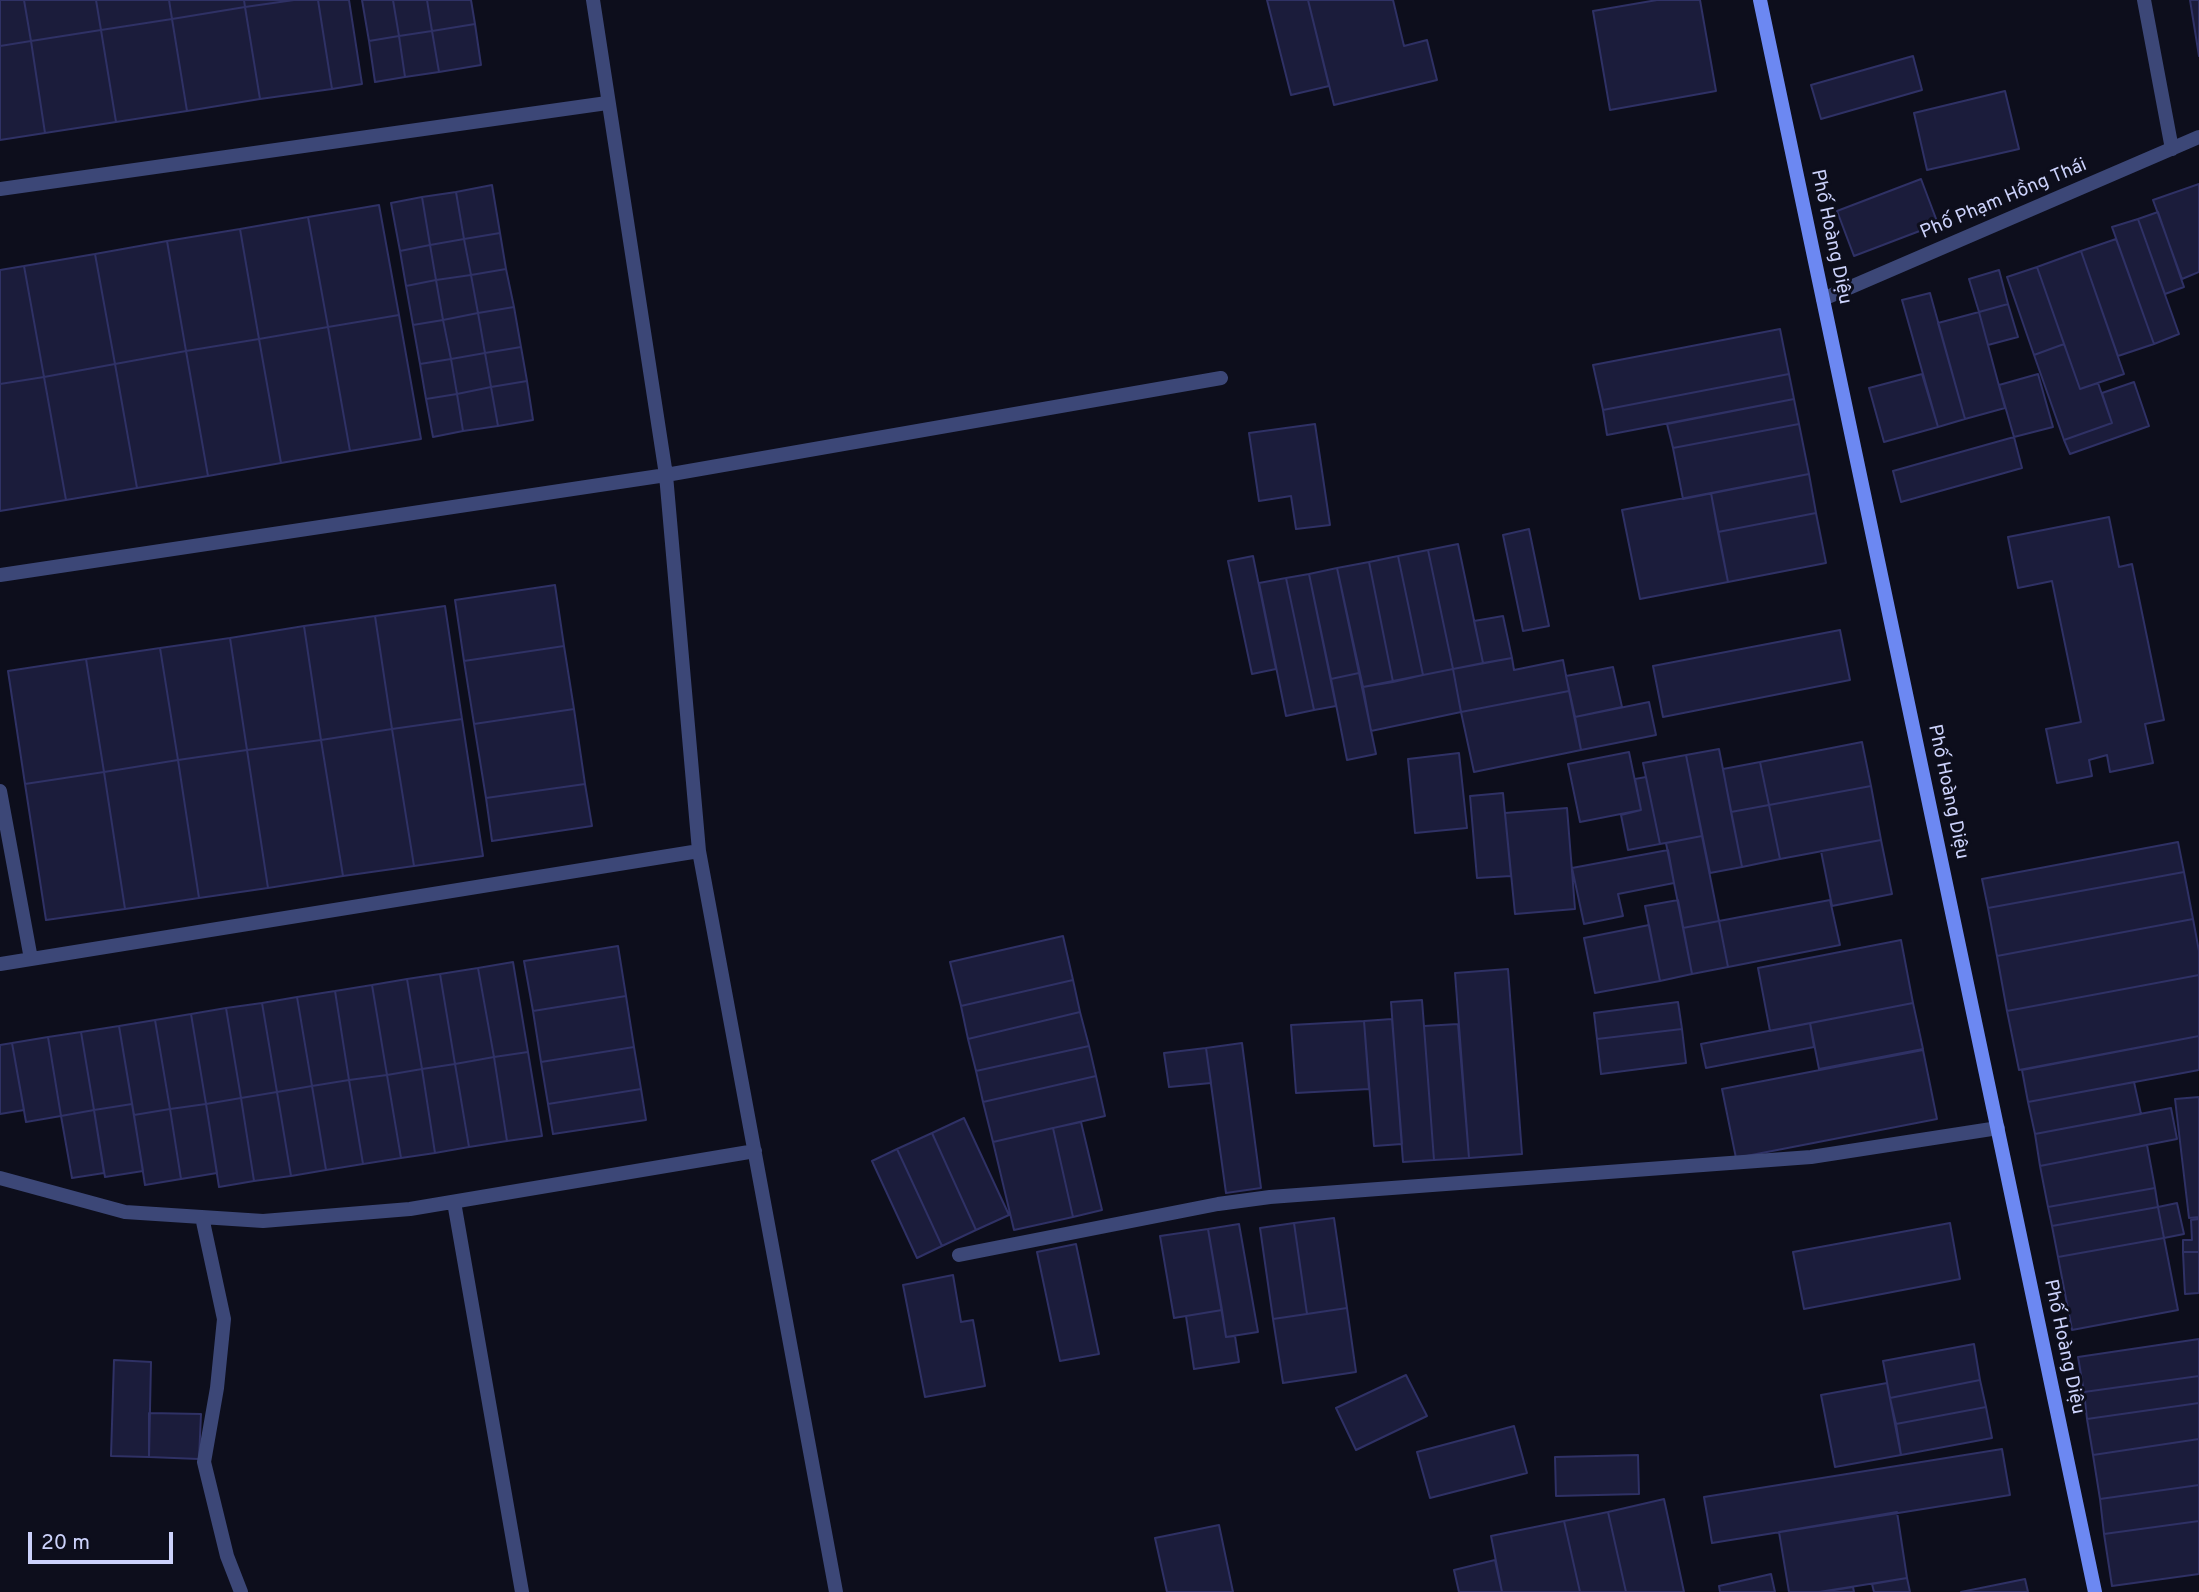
<!DOCTYPE html>
<html>
<head>
<meta charset="utf-8">
<style>
	body { margin:0 }
	#map { position:relative; width:2199px; height:1592px; overflow:hidden; background:#0d0e1c; font-family:Overpass,sans-serif }
	canvas { display:block }
	.scale { position:absolute; left:28px; top:1532px; width:145px; height:32px; box-sizing:border-box; border:4px solid #ccd2fb; border-top:0; padding-left:9px; font-size:21px; line-height:24px; white-space:nowrap; color:#ccd2fb; -webkit-text-stroke:5px #0d0e1c; paint-order:stroke }
</style>
</head>
<body>
<div id="map">
<canvas width="2199" height="1592"></canvas>
<div class="scale">20 m</div>
</div>
<script>
const g = document.querySelector('canvas').getContext('2d');
g.lineJoin = 'round';
function fill(path, color) { g.fillStyle = color; g.fill(path, 'evenodd'); }
function stroke(path, color, width, dash) { g.strokeStyle = color; g.lineWidth = width; g.lineCap = dash ? 'butt' : 'round'; g.setLineDash(dash || []); g.stroke(path); }
function write(font, color, halo, rows, align = 'center') {
  g.font = font + ' Overpass,sans-serif'; g.lineWidth = 6; g.setLineDash([]); g.textBaseline = 'middle'; g.strokeStyle = halo; g.fillStyle = color; for (const [text, x, y, turn = 0] of rows) {
    g.save(); g.translate(x, y); g.rotate((+turn || 0) * Math.PI / 180); g.textAlign = isNaN(turn) ? turn : align; if (halo) g.strokeText(text, 0, 0); g.fillText(text, 0, 0); g.restore();
  }
}
const building = new Path2D(`
	M 0,0 L 24,0 L 31,41 L 0,46 Z
	M 24,0 L 96,0 L 101,30 L 31,41 Z
	M 96,0 L 169,0 L 172,19 L 101,30 Z
	M 169,0 L 244,0 L 245,7 L 172,19 Z
	M 244,0 L 294,0 L 245,7 Z
	M 294,0 L 318,0 L 332,89 L 260,99 L 245,7 Z
	M 318,0 L 349,0 L 362,84 L 332,89 Z
	M 362,0 L 393,0 L 399,36 L 369,41 Z
	M 393,0 L 427,0 L 432,31 L 399,36 Z
	M 427,0 L 471,0 L 475,24 L 432,31 Z
	M 1267,0 L 1308,0 L 1329,86 L 1291,95 Z
	M 1308,0 L 1393,0 L 1404,46 L 1427,40 L 1437,80 L 1334,105 Z
	M 1657,0 L 1700,0 L 1716,91 L 1610,110 L 1593,11 Z
	M 2190,0 L 2199,0 L 2199,56 Z
	M 245,7 L 260,99 L 187,111 L 172,19 Z
	M 172,19 L 187,111 L 116,122 L 101,30 Z
	M 475,24 L 481,65 L 439,72 L 432,31 Z
	M 101,30 L 116,122 L 45,133 L 31,41 Z
	M 432,31 L 439,72 L 405,77 L 399,36 Z
	M 399,36 L 405,77 L 375,82 L 369,41 Z
	M 31,41 L 45,133 L 0,140 L 0,46 Z
	M 1913,56 L 1922,90 L 1821,119 L 1811,85 Z
	M 2005,91 L 2019,149 L 1927,170 L 1914,113 Z
	M 1921,179 L 1938,224 L 1854,256 L 1837,211 Z
	M 2199,184 L 2199,272 L 2182,279 L 2153,200 Z
	M 492,185 L 500,233 L 464,239 L 456,192 Z
	M 456,192 L 464,239 L 430,245 L 422,197 Z
	M 422,197 L 430,245 L 400,251 L 391,203 Z
	M 379,205 L 399,315 L 328,327 L 308,217 Z
	M 2158,212 L 2184,287 L 2165,294 L 2138,219 Z
	M 308,217 L 328,327 L 259,339 L 240,229 Z
	M 2138,219 L 2179,334 L 2154,344 L 2112,227 Z
	M 240,229 L 259,339 L 186,351 L 167,241 Z
	M 500,233 L 506,269 L 471,275 L 464,239 Z
	M 464,239 L 471,275 L 436,280 L 430,245 Z
	M 2116,239 L 2154,344 L 2118,356 L 2081,251 Z
	M 167,241 L 186,351 L 115,364 L 95,254 Z
	M 430,245 L 436,280 L 406,286 L 400,251 Z
	M 2081,251 L 2124,374 L 2080,389 L 2037,267 Z
	M 95,254 L 115,364 L 44,377 L 24,266 Z
	M 24,266 L 44,377 L 0,384 L 0,270 Z
	M 2037,267 L 2064,344 L 2034,355 L 2007,277 Z
	M 506,269 L 514,307 L 478,313 L 471,275 Z
	M 1999,270 L 2008,304 L 1979,312 L 1969,279 Z
	M 471,275 L 478,313 L 443,320 L 436,280 Z
	M 436,280 L 443,320 L 413,325 L 406,286 Z
	M 1930,293 L 1965,419 L 1938,427 L 1902,300 Z
	M 2008,304 L 2018,337 L 1988,345 L 1979,312 Z
	M 514,307 L 521,347 L 485,353 L 478,313 Z
	M 1979,312 L 2005,408 L 1965,419 L 1938,323 Z
	M 478,313 L 485,353 L 451,359 L 443,320 Z
	M 399,315 L 421,439 L 350,451 L 328,327 Z
	M 443,320 L 451,359 L 420,364 L 413,325 Z
	M 328,327 L 350,451 L 281,463 L 259,339 Z
	M 1780,329 L 1789,374 L 1603,410 L 1593,365 Z
	M 259,339 L 281,463 L 208,476 L 186,351 Z
	M 2064,344 L 2080,389 L 2098,383 L 2112,423 L 2064,440 L 2034,355 Z
	M 521,347 L 527,381 L 491,387 L 485,353 Z
	M 186,351 L 208,476 L 137,488 L 115,364 Z
	M 485,353 L 491,387 L 457,394 L 451,359 Z
	M 451,359 L 457,394 L 426,399 L 420,364 Z
	M 115,364 L 137,488 L 66,500 L 44,377 Z
	M 1789,374 L 1794,399 L 1607,435 L 1603,410 Z
	M 1922,374 L 1938,427 L 1884,442 L 1869,388 Z
	M 2038,374 L 2053,427 L 2014,437 L 1999,385 Z
	M 44,377 L 66,500 L 0,511 L 0,384 Z
	M 527,381 L 533,420 L 498,426 L 491,387 Z
	M 2134,382 L 2149,426 L 2070,454 L 2064,440 L 2112,423 L 2102,393 Z
	M 491,387 L 498,426 L 463,431 L 457,394 Z
	M 457,394 L 463,431 L 433,437 L 426,399 Z
	M 1794,399 L 1799,424 L 1673,448 L 1667,424 Z
	M 1315,424 L 1330,525 L 1296,529 L 1291,496 L 1259,501 L 1249,433 Z
	M 1799,424 L 1809,474 L 1683,499 L 1673,448 Z
	M 2014,437 L 2022,468 L 1901,502 L 1893,471 Z
	M 1809,474 L 1816,513 L 1718,532 L 1711,493 Z
	M 1711,493 L 1728,582 L 1640,599 L 1622,510 Z
	M 1816,513 L 1826,563 L 1728,582 L 1718,532 Z
	M 2109,517 L 2119,567 L 2132,564 L 2164,720 L 2145,724 L 2153,763 L 2110,772 L 2107,755 L 2089,760 L 2092,776 L 2057,783 L 2046,729 L 2081,722 L 2052,581 L 2018,588 L 2008,537 Z
	M 1529,529 L 1549,626 L 1523,631 L 1503,535 Z
	M 1458,544 L 1483,663 L 1453,669 L 1428,550 Z
	M 1428,550 L 1453,669 L 1423,675 L 1398,556 Z
	M 1253,556 L 1276,669 L 1252,674 L 1228,561 Z
	M 1398,556 L 1423,675 L 1393,682 L 1369,562 Z
	M 1369,562 L 1393,682 L 1363,687 L 1337,568 Z
	M 1337,568 L 1359,673 L 1331,679 L 1309,574 Z
	M 1309,574 L 1336,706 L 1314,710 L 1286,578 Z
	M 1286,578 L 1314,710 L 1286,716 L 1259,583 Z
	M 555,585 L 564,646 L 464,661 L 455,600 Z
	M 445,606 L 462,719 L 392,729 L 375,616 Z
	M 375,616 L 392,729 L 321,740 L 304,626 Z
	M 1503,616 L 1512,658 L 1483,663 L 1474,621 Z
	M 304,626 L 321,740 L 247,750 L 230,638 Z
	M 1840,630 L 1850,680 L 1663,717 L 1653,666 Z
	M 230,638 L 247,750 L 178,760 L 160,648 Z
	M 564,646 L 574,709 L 474,724 L 464,661 Z
	M 160,648 L 178,760 L 104,772 L 86,659 Z
	M 1512,658 L 1514,670 L 1563,660 L 1569,691 L 1461,712 L 1453,669 Z
	M 86,659 L 104,772 L 25,784 L 8,671 Z
	M 1613,667 L 1622,707 L 1575,717 L 1566,676 Z
	M 1453,669 L 1461,712 L 1371,731 L 1363,687 Z
	M 1359,673 L 1376,754 L 1347,760 L 1331,679 Z
	M 1569,691 L 1581,750 L 1474,772 L 1461,712 Z
	M 1649,702 L 1656,735 L 1581,750 L 1575,717 Z
	M 574,709 L 585,784 L 486,798 L 474,724 Z
	M 462,719 L 483,856 L 414,866 L 392,729 Z
	M 392,729 L 414,866 L 343,876 L 321,740 Z
	M 321,740 L 343,876 L 268,888 L 247,750 Z
	M 1862,742 L 1871,786 L 1769,805 L 1760,762 Z
	M 1719,749 L 1742,867 L 1710,873 L 1686,755 Z
	M 247,750 L 268,888 L 199,898 L 178,760 Z
	M 1629,752 L 1641,810 L 1580,822 L 1568,764 Z
	M 1459,753 L 1467,828 L 1415,833 L 1408,759 Z
	M 1686,755 L 1702,836 L 1660,844 L 1643,763 Z
	M 178,760 L 199,898 L 125,909 L 104,772 Z
	M 1760,762 L 1769,805 L 1731,812 L 1723,769 Z
	M 104,772 L 125,909 L 46,920 L 25,784 Z
	M 1646,777 L 1660,844 L 1628,850 L 1621,815 L 1641,810 L 1635,779 Z
	M 585,784 L 592,826 L 492,841 L 486,798 Z
	M 1871,786 L 1881,840 L 1780,859 L 1769,805 Z
	M 1503,793 L 1511,876 L 1477,878 L 1470,796 Z
	M 1769,805 L 1780,859 L 1742,867 L 1731,812 Z
	M 1567,808 L 1575,909 L 1515,914 L 1505,813 Z
	M 1702,836 L 1719,921 L 1683,928 L 1666,843 Z
	M 1881,840 L 1892,894 L 1832,906 L 1821,851 Z
	M 2178,842 L 2184,872 L 1988,908 L 1982,879 Z
	M 1668,850 L 1674,883 L 1618,894 L 1623,916 L 1584,924 L 1572,868 Z
	M 2184,872 L 2193,919 L 1997,956 L 1988,908 Z
	M 1678,900 L 1692,974 L 1660,981 L 1645,906 Z
	M 1830,900 L 1840,945 L 1728,967 L 1719,921 Z
	M 2193,919 L 2199,951 L 2199,975 L 2007,1011 L 1997,956 Z
	M 1719,921 L 1728,967 L 1692,974 L 1683,928 Z
	M 1649,925 L 1660,981 L 1595,993 L 1584,938 Z
	M 1063,936 L 1073,980 L 961,1006 L 950,962 Z
	M 1901,940 L 1913,1003 L 1770,1031 L 1758,968 Z
	M 618,946 L 626,996 L 533,1011 L 524,961 Z
	M 513,962 L 528,1052 L 494,1057 L 478,968 Z
	M 478,968 L 494,1057 L 455,1064 L 440,974 Z
	M 1508,969 L 1522,1154 L 1469,1158 L 1455,973 Z
	M 440,974 L 455,1064 L 422,1069 L 407,979 Z
	M 2199,975 L 2199,1036 L 2019,1070 L 2007,1011 Z
	M 407,979 L 422,1069 L 387,1075 L 372,985 Z
	M 1073,980 L 1080,1012 L 968,1039 L 961,1006 Z
	M 372,985 L 387,1075 L 349,1080 L 335,991 Z
	M 335,991 L 349,1080 L 312,1086 L 297,997 Z
	M 626,996 L 634,1047 L 541,1062 L 533,1011 Z
	M 297,997 L 312,1086 L 277,1092 L 262,1003 Z
	M 1422,1000 L 1434,1160 L 1403,1162 L 1391,1002 Z
	M 1678,1002 L 1682,1029 L 1597,1039 L 1594,1013 Z
	M 262,1003 L 277,1092 L 241,1098 L 226,1008 Z
	M 1913,1003 L 1923,1049 L 1819,1069 L 1810,1023 Z
	M 226,1008 L 241,1098 L 206,1104 L 191,1014 Z
	M 1080,1012 L 1089,1046 L 976,1071 L 968,1039 Z
	M 191,1014 L 206,1104 L 170,1109 L 155,1020 Z
	M 1392,1019 L 1402,1144 L 1374,1146 L 1364,1021 Z
	M 155,1020 L 170,1109 L 134,1115 L 119,1026 Z
	M 1364,1021 L 1369,1089 L 1296,1093 L 1291,1025 Z
	M 1810,1023 L 1814,1047 L 1706,1068 L 1701,1044 Z
	M 1458,1024 L 1469,1158 L 1434,1160 L 1424,1026 Z
	M 119,1026 L 132,1104 L 94,1110 L 81,1032 Z
	M 1682,1029 L 1686,1063 L 1601,1074 L 1597,1039 Z
	M 81,1032 L 94,1110 L 61,1116 L 48,1037 Z
	M 2199,1036 L 2199,1070 L 2028,1102 L 2022,1070 Z
	M 48,1037 L 61,1116 L 26,1122 L 12,1043 Z
	M 12,1043 L 24,1110 L 0,1114 L 0,1045 Z
	M 1242,1043 L 1261,1188 L 1226,1193 L 1206,1048 Z
	M 1089,1046 L 1096,1076 L 983,1102 L 976,1071 Z
	M 634,1047 L 641,1089 L 548,1104 L 541,1062 Z
	M 1206,1048 L 1211,1083 L 1169,1087 L 1164,1053 Z
	M 1923,1050 L 1937,1119 L 1736,1158 L 1722,1089 Z
	M 528,1052 L 542,1136 L 507,1141 L 494,1057 Z
	M 494,1057 L 507,1141 L 469,1147 L 455,1064 Z
	M 455,1064 L 469,1147 L 435,1153 L 422,1069 Z
	M 422,1069 L 435,1153 L 401,1158 L 387,1075 Z
	M 387,1075 L 401,1158 L 363,1164 L 349,1080 Z
	M 1096,1076 L 1105,1116 L 993,1142 L 983,1102 Z
	M 349,1080 L 363,1164 L 326,1170 L 312,1086 Z
	M 2134,1082 L 2141,1114 L 2035,1134 L 2028,1102 Z
	M 312,1086 L 326,1170 L 291,1176 L 277,1092 Z
	M 641,1089 L 646,1120 L 553,1134 L 548,1104 Z
	M 277,1092 L 291,1176 L 254,1181 L 241,1098 Z
	M 2199,1097 L 2199,1217 L 2189,1218 L 2175,1099 Z
	M 241,1098 L 254,1181 L 219,1187 L 206,1104 Z
	M 132,1104 L 143,1171 L 105,1177 L 94,1110 Z
	M 206,1104 L 217,1173 L 181,1179 L 170,1109 Z
	M 2171,1108 L 2177,1139 L 2040,1166 L 2035,1134 Z
	M 170,1109 L 181,1179 L 145,1185 L 134,1115 Z
	M 94,1110 L 104,1173 L 72,1178 L 61,1116 Z
	M 964,1118 L 1009,1215 L 976,1230 L 932,1133 Z
	M 1081,1122 L 1102,1210 L 1073,1217 L 1053,1128 Z
	M 1053,1128 L 1073,1217 L 1014,1230 L 993,1142 Z
	M 932,1133 L 976,1230 L 942,1246 L 897,1149 Z
	M 2147,1145 L 2155,1188 L 2048,1207 L 2040,1166 Z
	M 897,1149 L 942,1246 L 917,1258 L 872,1161 Z
	M 2155,1188 L 2158,1207 L 2052,1226 L 2048,1207 Z
	M 2177,1203 L 2184,1234 L 2164,1238 L 2158,1207 Z
	M 2158,1207 L 2164,1238 L 2058,1257 L 2052,1226 Z
	M 1334,1218 L 1347,1308 L 1307,1314 L 1294,1223 Z
	M 2199,1219 L 2199,1252 L 2183,1252 L 2183,1240 L 2192,1240 L 2191,1220 Z
	M 1294,1223 L 1307,1314 L 1273,1319 L 1260,1228 Z
	M 1950,1223 L 1960,1279 L 1804,1309 L 1793,1252 Z
	M 1239,1224 L 1258,1332 L 1226,1337 L 1208,1229 Z
	M 1208,1229 L 1222,1310 L 1174,1318 L 1160,1236 Z
	M 2164,1238 L 2178,1310 L 2072,1330 L 2058,1257 Z
	M 1076,1244 L 1099,1354 L 1060,1361 L 1037,1252 Z
	M 2183,1252 L 2199,1252 L 2199,1293 L 2185,1294 Z
	M 953,1275 L 961,1322 L 973,1320 L 985,1386 L 925,1397 L 903,1285 Z
	M 1347,1308 L 1356,1372 L 1283,1383 L 1273,1319 Z
	M 1222,1310 L 1226,1337 L 1235,1336 L 1239,1362 L 1194,1369 L 1186,1316 Z
	M 2199,1339 L 2199,1376 L 2084,1392 L 2078,1357 Z
	M 1974,1344 L 1980,1380 L 1890,1398 L 1883,1361 Z
	M 114,1360 L 151,1362 L 149,1457 L 111,1456 Z
	M 1406,1375 L 1427,1416 L 1356,1450 L 1336,1408 Z
	M 2199,1376 L 2199,1403 L 2087,1419 L 2084,1392 Z
	M 1980,1380 L 1986,1407 L 1896,1424 L 1890,1398 Z
	M 1887,1383 L 1901,1455 L 1835,1467 L 1821,1395 Z
	M 2199,1403 L 2199,1439 L 2093,1455 L 2087,1419 Z
	M 1986,1407 L 1992,1438 L 1901,1455 L 1896,1424 Z
	M 149,1413 L 201,1414 L 199,1459 L 149,1457 Z
	M 1514,1426 L 1527,1473 L 1430,1498 L 1417,1452 Z
	M 2199,1439 L 2199,1485 L 2100,1499 L 2093,1455 Z
	M 2002,1449 L 2010,1495 L 1712,1543 L 1704,1497 Z
	M 1638,1455 L 1639,1494 L 1556,1496 L 1555,1457 Z
	M 2199,1485 L 2199,1521 L 2104,1534 L 2100,1499 Z
	M 1664,1499 L 1684,1592 L 1626,1592 L 1608,1512 Z
	M 1608,1512 L 1626,1592 L 1580,1592 L 1564,1521 Z
	M 1897,1512 L 1907,1578 L 1819,1592 L 1789,1592 L 1779,1532 Z
	M 1564,1521 L 1580,1592 L 1502,1592 L 1491,1536 Z
	M 2199,1521 L 2199,1574 L 2112,1586 L 2104,1534 Z
	M 1219,1525 L 1233,1592 L 1167,1592 L 1155,1538 Z
	M 1495,1560 L 1502,1592 L 1459,1592 L 1454,1570 Z
	M 1771,1574 L 1775,1592 L 1720,1592 L 1719,1586 Z
	M 1907,1578 L 1910,1592 L 1874,1592 L 1872,1584 Z
	M 2025,1579 L 2028,1592 L 1961,1592 Z
	M 1853,1587 L 1854,1592 L 1822,1592 Z`);
const street = new Path2D(`
	M 593,0 L 666,475 L 699,851 L 836,1592
	M 2144,0 L 2172,149
	M 0,189 L 607,103
	M 1823,299 L 2199,137
	M 0,575 L 666,475 L 1221,378
	M 0,791 L 31,959
	M 0,964 L 699,851
	M 0,1178 L 125,1212 L 263,1221 L 410,1209 L 755,1151
	M 454,1202 L 522,1592
	M 202,1217 L 224,1319 L 217,1388 L 204,1462 L 227,1556 L 241,1592
	M 959,1255 L 1218,1204 L 1270,1197 L 1811,1157 L 1998,1128`);
const secondary = new Path2D(`
	M 1760,0 L 2095,1592`);
const streetNames = [
	["Phố Phạm Hồng Thái",2004,200,-23],
	["Phố Hoàng Diệu",1830,237,78],
	["Phố Hoàng Diệu",1947,792,78],
	["Phố Hoàng Diệu",2063,1347,78]
];
fill(building, '#1b1c3b');
stroke(building, '#2f3165', 2);
stroke(street, '#3c4777', 14);
stroke(secondary, '#6c88f2', 14);
write('19px', '#ccd2fb', '#0d0e1c', streetNames);
</script>
</body>
</html>
